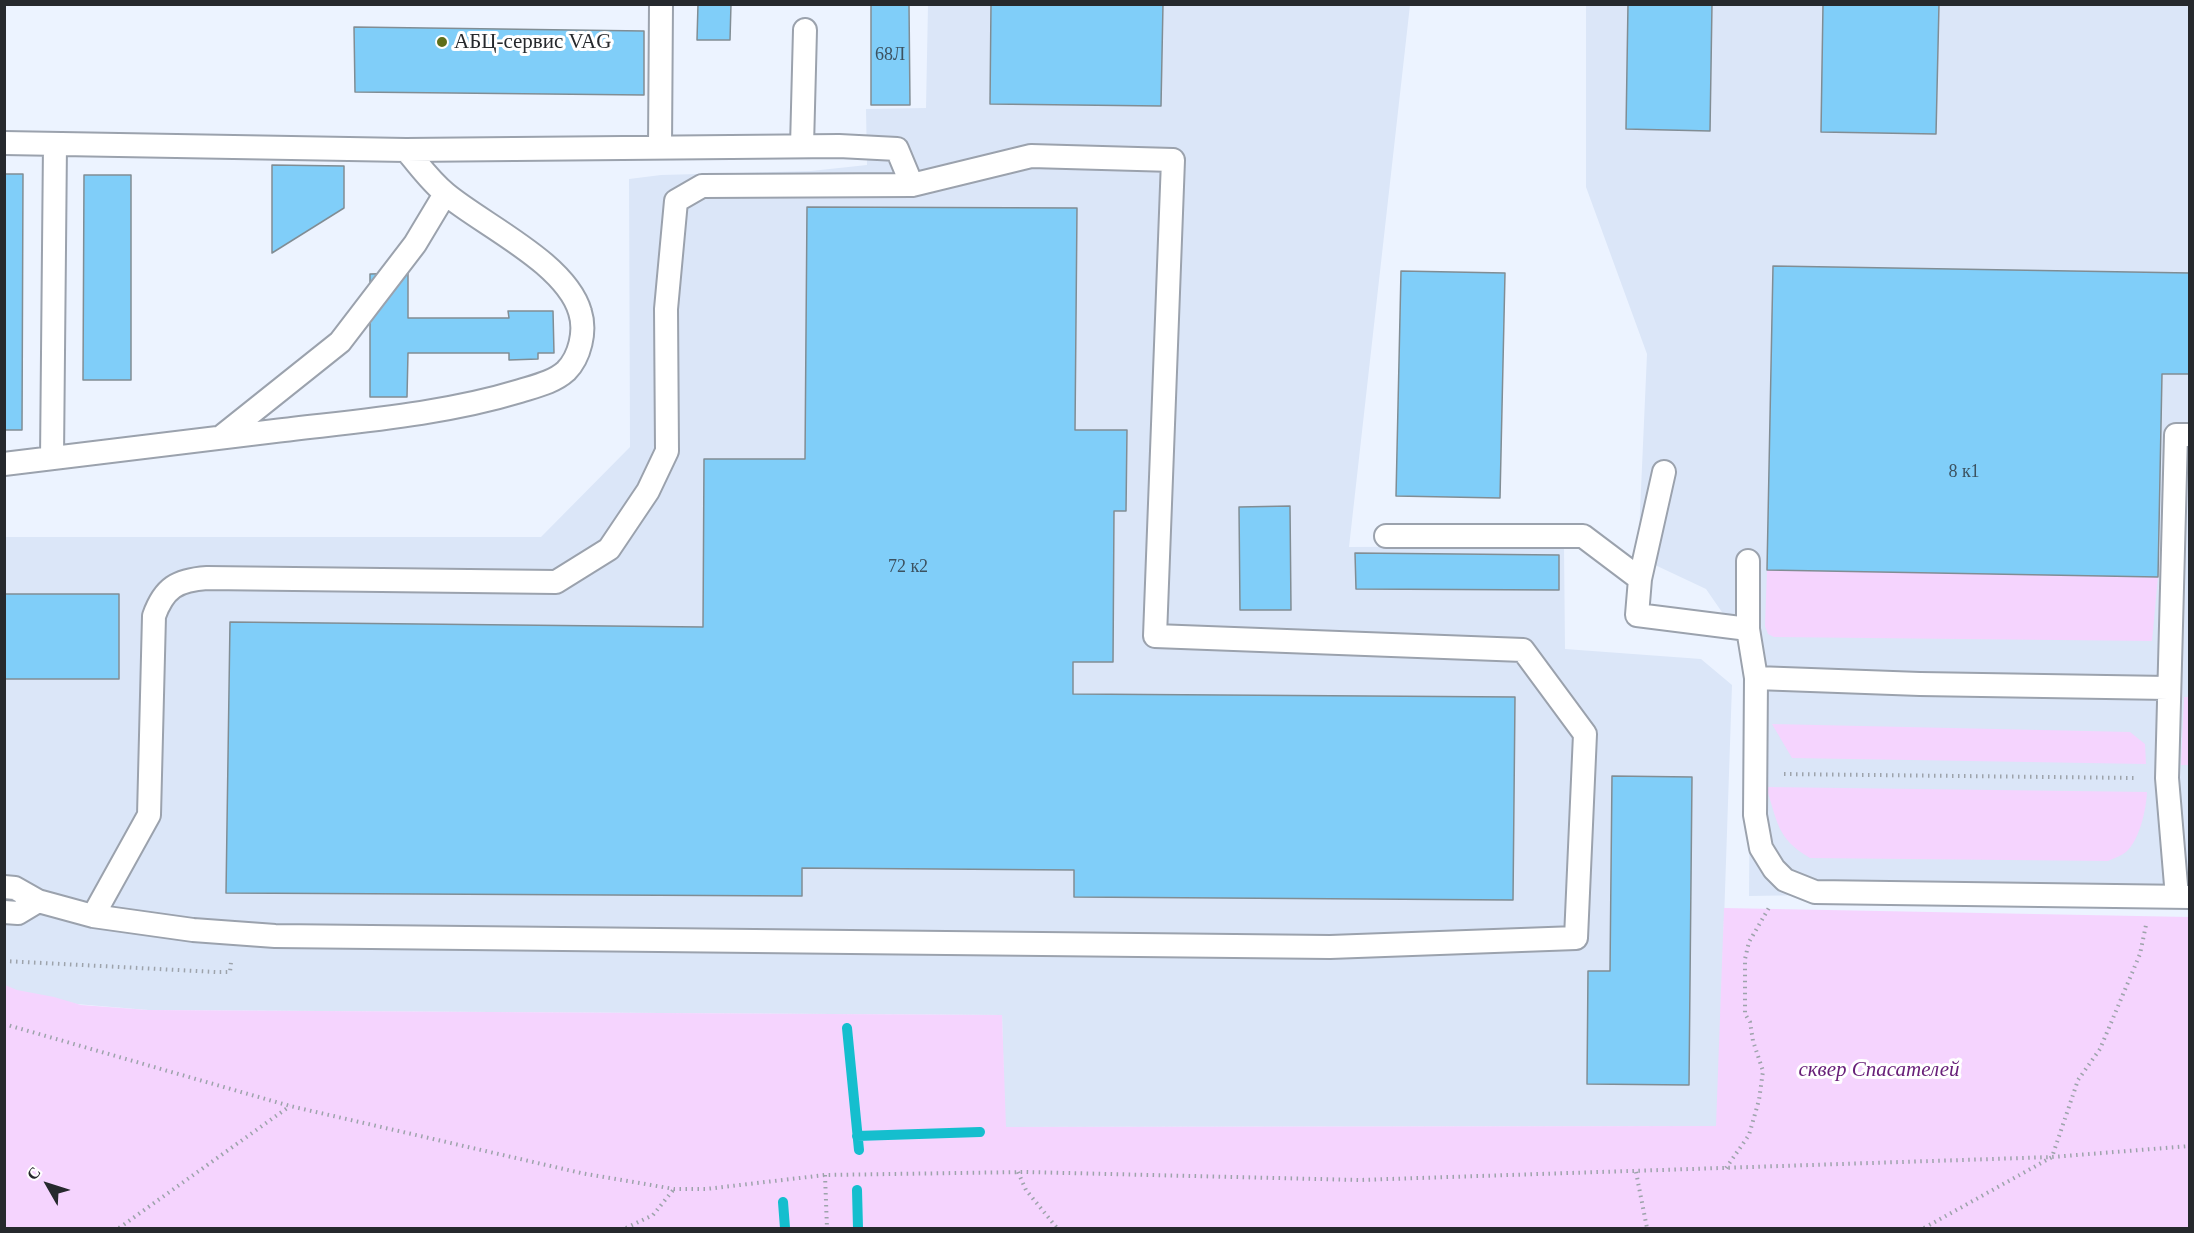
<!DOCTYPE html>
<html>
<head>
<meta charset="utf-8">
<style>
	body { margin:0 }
	#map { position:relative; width:2194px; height:1233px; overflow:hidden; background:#ecf3ff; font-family:"Times New Roman",serif }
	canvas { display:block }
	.frame { position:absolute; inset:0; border:6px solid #26292d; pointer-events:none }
	.north { position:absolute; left:18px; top:1155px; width:60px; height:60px; -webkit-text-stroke:4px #fff; paint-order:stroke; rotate:309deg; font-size:16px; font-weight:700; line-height:24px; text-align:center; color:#26292d }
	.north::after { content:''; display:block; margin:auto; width:21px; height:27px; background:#26292d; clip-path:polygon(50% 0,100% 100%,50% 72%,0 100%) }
</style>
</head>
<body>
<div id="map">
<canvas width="2194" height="1233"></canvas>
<div class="frame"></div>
<div class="north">С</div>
</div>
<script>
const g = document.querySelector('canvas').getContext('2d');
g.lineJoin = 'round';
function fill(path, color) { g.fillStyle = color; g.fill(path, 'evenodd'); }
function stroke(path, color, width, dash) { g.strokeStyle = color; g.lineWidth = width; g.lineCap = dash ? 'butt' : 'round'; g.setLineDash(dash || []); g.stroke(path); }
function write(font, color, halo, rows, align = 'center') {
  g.font = font + ' "Times New Roman",serif'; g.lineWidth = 6; g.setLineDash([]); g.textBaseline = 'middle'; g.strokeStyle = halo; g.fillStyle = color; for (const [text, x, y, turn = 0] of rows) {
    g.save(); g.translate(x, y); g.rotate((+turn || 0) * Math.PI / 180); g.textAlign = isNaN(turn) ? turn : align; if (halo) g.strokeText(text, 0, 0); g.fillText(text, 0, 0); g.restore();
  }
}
const built = new Path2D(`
	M 928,5 L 1410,5 L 1349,547 L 1564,546 L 1565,649 L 1701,659 L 1732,685 L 1717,1126 L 1005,1127 L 1002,1015 L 148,1010 L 5,998 L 4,537 L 541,537 L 630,447 L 629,179 L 661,175 L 811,171 L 867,165 L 866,109 L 926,108 Z
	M 1586,5 L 2189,5 L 2189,889 L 1749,896 L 1751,654 L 1706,589 L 1638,557 L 1647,354 L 1586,187 Z`);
const green = new Path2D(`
	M 1767,570 L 2158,577 L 2152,641 L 1774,637 L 1768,634 L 1765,626 Z
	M 2184,697 L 2189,697 L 2189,765 L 2181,765 Z
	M 1772,724 L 2130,732 L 2145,744 L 2146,764 L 1792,758 Z
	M 1766,787 L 2147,792 C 2146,810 2140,839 2126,852 C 2121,856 2114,858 2108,861 L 1810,858 C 1776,838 1778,822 1766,787 Z
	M 1724,908 L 2189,917 L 2189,1228 L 5,1228 L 5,985 L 17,990 L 54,997 L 81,1005 L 148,1010 L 1002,1015 L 1006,1127 L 1716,1126 Z`);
const stream = new Path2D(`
	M 847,1028 L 859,1150
	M 857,1136 L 980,1132
	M 857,1190 L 858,1228
	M 783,1202 L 785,1228`);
const building = new Path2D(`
	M 698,4 L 731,4 L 730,40 L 697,40 Z
	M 871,4 L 909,4 L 910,105 L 871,105 Z
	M 991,4 L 1163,4 L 1161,106 L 990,104 Z
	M 1628,4 L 1712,4 L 1710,131 L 1626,129 Z
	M 1823,4 L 1939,4 L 1936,134 L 1821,132 Z
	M 354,27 L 644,31 L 644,95 L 355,92 Z
	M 272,165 L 344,166 L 344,208 L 272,253 Z
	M 4,174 L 23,174 L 22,430 L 4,430 Z
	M 84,175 L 131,175 L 131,380 L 83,380 Z
	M 807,207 L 1077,208 L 1075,430 L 1127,430 L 1126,511 L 1114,511 L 1113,662 L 1073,662 L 1073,694 L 1515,697 L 1513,900 L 1074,897 L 1074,870 L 802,868 L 802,896 L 226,893 L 230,622 L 703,627 L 704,459 L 805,459 Z
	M 1773,266 L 2190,273 L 2190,374 L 2162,374 L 2158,577 L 1767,570 Z
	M 1401,271 L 1505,273 L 1500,498 L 1396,496 Z
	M 408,273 L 408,318 L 509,318 L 508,311 L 553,311 L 554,353 L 538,353 L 538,359 L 509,360 L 509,353 L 408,353 L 407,397 L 370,397 L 370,274 Z
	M 1290,506 L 1291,610 L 1240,610 L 1239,507 Z
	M 1355,553 L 1559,555 L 1559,590 L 1356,589 Z
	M 4,594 L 119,594 L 119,679 L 4,679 Z
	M 1612,776 L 1692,777 L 1689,1085 L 1587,1084 L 1588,971 L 1610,971 Z`);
const path = new Path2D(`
	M 1784,774 L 2136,778
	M 4,961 L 216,972 L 230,972 L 231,962
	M 4,1024 L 290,1106 L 581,1173 L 674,1189 L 706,1189 L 825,1175 L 1025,1172 L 1359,1180 L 2052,1157 L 2190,1146
	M 1726,1168 L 1749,1135 L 1759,1100 L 1763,1071 L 1753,1041 L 1750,1022 L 1745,1014 L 1745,959 L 1749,942 L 1770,906
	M 1018,1172 L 1026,1190 L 1057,1228
	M 1636,1172 L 1647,1228
	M 825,1175 L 827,1228
	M 119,1228 L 290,1106
	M 626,1228 L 653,1215 L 674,1189
	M 1924,1228 L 2052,1157 L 2078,1080 L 2100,1049 L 2140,954 L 2146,925`);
const lane = new Path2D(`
	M 4,143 L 406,150 L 839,146 L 897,149 L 912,185
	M 802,146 L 805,30
	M 660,147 L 661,4
	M 221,437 L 340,342 L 415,244 L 445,194
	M 52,458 L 55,144
	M 4,464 C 95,453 185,442 275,431 C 357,421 441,415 520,391 C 536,386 554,382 566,371 C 580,357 586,331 580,312 C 566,263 483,225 446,194 C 430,181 419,165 406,150
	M 1664,472 L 1640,579 L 1637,615 L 1748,629
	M 1386,536 L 1583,536 L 1640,579
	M 1748,561 L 1748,629 L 1756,678 L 1755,815 L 1761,848 L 1774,869 L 1785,880 L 1815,892 L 2190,897
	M 1756,678 L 1920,684 L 2168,688
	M 4,887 L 15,888 L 38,901 L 93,916 L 193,930 L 275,936 L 1330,947 L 1576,938 L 1585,734 L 1523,650 L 1155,636 L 1173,160 L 1031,156 L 912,185 L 702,186 L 676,201 L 666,309 L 667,451 L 648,491 L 609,549 L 556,582 L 207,578 C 177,580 164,588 154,616 L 149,815 L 93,916
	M 2177,897 L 2167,778 L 2176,435 L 2190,435
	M 4,912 L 18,913 L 38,901`);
const markers = [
	[442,42,6,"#5e6e1b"]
];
const numberNames = [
	["68Л",890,55],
	["8 к1",1964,472],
	["72 к2",908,567]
];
const poiNames = [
	["АБЦ-сервис VAG",454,42]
];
const parkNames = [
	["cквер Спасателей",1879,1070]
];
fill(built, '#dbe6f8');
fill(green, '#f5d4fe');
stroke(stream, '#15bece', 10);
fill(building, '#80cef9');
stroke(building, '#818d94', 1.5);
stroke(lane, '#9ba2ad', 26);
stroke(path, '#9da3ab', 4, [1.5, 4.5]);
stroke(lane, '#fff', 22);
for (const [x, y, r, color] of markers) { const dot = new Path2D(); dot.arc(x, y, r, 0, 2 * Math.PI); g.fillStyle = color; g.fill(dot); stroke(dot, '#fff', 2); }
write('18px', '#3c5260', null, numberNames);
write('21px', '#26292d', '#fff', poiNames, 'left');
write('italic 21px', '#682079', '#fff', parkNames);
</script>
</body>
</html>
